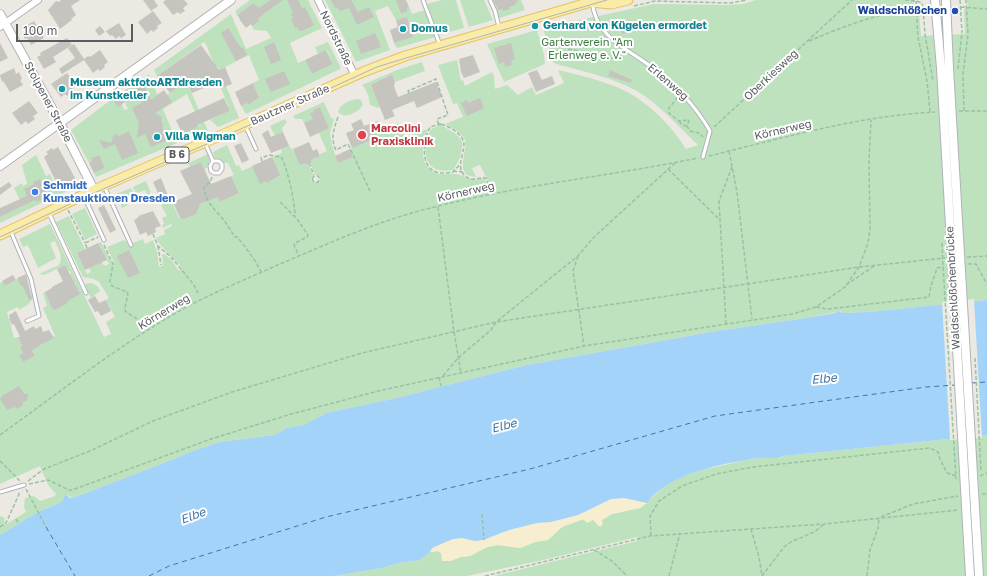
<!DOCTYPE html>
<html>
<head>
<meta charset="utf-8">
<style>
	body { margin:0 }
	#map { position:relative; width:987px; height:576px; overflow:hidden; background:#ebe9e1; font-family:"Golos Text",sans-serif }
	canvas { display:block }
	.scale { position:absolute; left:16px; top:24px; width:117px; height:18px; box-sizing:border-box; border:2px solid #595c61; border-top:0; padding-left:5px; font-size:12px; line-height:14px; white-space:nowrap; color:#595c61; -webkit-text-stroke:3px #fff; paint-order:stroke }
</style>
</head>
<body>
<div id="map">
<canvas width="987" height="576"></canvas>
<div class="scale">100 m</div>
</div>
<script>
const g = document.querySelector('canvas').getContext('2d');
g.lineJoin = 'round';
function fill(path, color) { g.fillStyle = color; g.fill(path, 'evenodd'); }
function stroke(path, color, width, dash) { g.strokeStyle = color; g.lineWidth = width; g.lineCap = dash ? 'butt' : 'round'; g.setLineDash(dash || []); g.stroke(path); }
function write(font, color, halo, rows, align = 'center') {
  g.font = font + ' "Golos Text",sans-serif'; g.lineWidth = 4; g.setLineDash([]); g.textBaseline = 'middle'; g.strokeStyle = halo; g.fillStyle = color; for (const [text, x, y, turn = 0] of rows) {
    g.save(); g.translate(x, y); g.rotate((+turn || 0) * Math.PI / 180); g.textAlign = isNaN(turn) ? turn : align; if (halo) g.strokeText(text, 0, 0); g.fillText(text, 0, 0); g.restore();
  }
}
const green = new Path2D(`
	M 250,0 L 308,0 L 322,28 L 290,43 L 298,63 L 305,60 L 312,74 L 333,64 L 327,50 L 318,54 L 315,47 L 328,42 L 340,66 L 340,69 L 246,114 L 241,106 L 247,103 L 248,105 L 259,98 L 253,83 L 259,80 L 249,55 L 219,70 L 218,67 L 216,68 L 189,87 L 208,131 L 185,140 L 182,133 L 200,124 L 187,94 L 163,109 L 177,143 L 96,177 L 94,173 L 105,168 L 100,158 L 95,156 L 91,158 L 92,161 L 89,163 L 71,130 L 112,99 L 122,104 L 124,110 L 128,109 L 121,93 L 149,74 L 157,94 L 160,93 L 164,97 L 213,61 C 209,55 209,48 204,42 L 157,76 L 154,70 L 231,14 L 246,49 L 271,38 L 267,31 L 254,30 L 251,24 L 262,16 L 253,3 L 237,15 L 235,11 Z
	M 325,0 L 403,0 L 397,2 L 401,14 L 408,11 L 407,8 L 409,7 L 412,14 L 425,10 L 435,37 L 397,48 L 394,43 L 413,36 L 407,17 L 396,20 L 388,6 L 375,11 L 390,50 L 356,62 Z
	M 442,0 L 456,0 L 464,28 L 439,35 L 427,4 Z
	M 460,0 L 484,0 L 493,20 L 469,27 Z
	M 514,0 L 521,0 L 525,10 L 499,18 L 497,10 L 514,6 Z
	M 756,0 L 914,0 L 914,11 L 919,11 L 921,36 L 965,34 L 964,9 L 968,8 L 967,0 L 987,0 L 987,300 L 869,312 L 843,313 L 840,311 L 813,317 L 717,331 L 527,365 L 392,399 L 326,413 L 304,425 L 287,428 L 274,435 L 220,442 L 193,451 L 174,459 L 73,498 L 65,494 L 62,502 L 38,512 L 0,535 L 0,516 L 4,517 L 5,525 L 26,512 L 24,507 L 25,498 L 34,496 L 40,501 L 55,496 L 56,494 L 48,485 L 40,466 L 0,484 L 0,283 L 3,282 L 5,286 L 16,280 L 19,277 L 21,286 L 23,286 C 38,296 34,302 19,310 L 18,307 L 7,312 L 14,338 L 18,337 L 22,346 L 20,347 L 23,353 L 19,355 L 23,362 L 35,356 L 32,349 L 42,345 L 55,336 L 43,308 L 47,306 L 43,293 L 45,292 L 51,303 L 71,273 L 70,271 L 68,271 L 65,265 L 44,275 L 39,274 L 59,265 C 64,257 58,249 55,241 L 50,243 L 56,258 L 38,268 L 28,245 L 23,247 L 19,239 L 50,224 L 104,337 L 111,334 L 106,322 L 115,317 L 106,300 L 109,298 L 99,282 L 94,279 L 83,277 L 56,222 L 69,216 L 85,249 L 77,253 L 87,274 L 91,272 L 89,268 L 102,262 L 104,266 L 109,264 L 98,243 L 101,242 L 112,263 L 114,262 L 107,247 L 124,240 L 131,247 L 133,243 L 143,239 L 145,244 L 153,240 L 157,252 L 159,267 L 163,265 L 162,255 L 164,254 L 171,259 L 179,271 L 182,268 C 174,258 162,249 156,238 L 165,234 L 164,230 L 172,226 L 171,224 L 163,228 L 162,226 L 164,223 L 162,218 L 167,216 L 161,205 L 169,201 L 173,204 L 179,218 L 181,218 L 185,216 L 187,218 L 193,215 L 192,213 L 197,211 L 198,209 L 196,206 L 207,201 L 188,163 L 208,154 L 210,160 L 207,168 L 204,169 L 201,162 L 194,165 L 202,182 L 209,179 L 220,202 L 239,193 L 231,176 L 234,175 L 228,163 L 224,163 L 222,160 L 215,158 L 213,152 L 227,145 L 236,166 L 239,165 L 242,171 L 282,153 L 281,149 L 289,146 L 306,165 L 308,164 L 313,175 L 311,180 L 313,182 L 318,183 L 320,181 L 320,176 L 315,174 L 310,163 L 312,162 L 311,160 L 320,156 L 320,154 L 327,151 L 313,120 L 304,123 L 302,119 L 295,119 L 293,116 L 324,102 L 331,118 L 334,119 L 330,133 L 332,145 L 338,163 L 353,157 L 350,149 L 361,143 L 364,143 L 369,140 L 377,137 L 375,132 L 398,123 L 405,137 L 428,129 C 421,145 418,168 439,174 C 445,175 450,173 455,174 C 465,175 471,183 481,178 L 485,179 L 488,187 L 491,187 L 480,165 L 472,168 L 476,177 C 453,176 468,152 465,140 C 462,133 452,128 445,124 L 463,117 L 468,128 L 457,103 L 453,104 L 438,65 L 457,60 L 461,81 L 463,80 L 465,86 L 492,72 L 494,76 L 495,89 L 507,85 L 518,95 L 532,87 L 536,95 L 564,83 L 558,70 C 582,76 610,82 631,94 C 653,107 673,128 686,149 L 698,145 C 680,128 657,102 635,90 C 611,77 582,71 556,64 L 553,62 L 543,28 L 654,4 L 726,5 L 743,4 ZM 320,107 L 329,128 L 311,113 L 314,112 L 313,110 Z
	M 537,30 L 544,55 L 545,64 L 504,82 L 487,44 Z
	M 422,62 L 425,71 L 395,82 L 392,74 L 383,78 L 393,103 L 377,82 L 371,85 L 380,105 L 378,108 L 370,105 C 369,97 367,90 362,85 L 397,70 Z
	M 226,86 L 239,118 L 218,127 L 210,120 L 230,111 L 221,88 Z
	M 358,99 L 361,100 L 363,105 C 358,112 346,120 338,112 C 340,104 349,100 358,99 Z
	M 285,119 L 287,122 L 282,128 L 283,132 L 275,136 L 270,126 Z
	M 441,125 L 456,134 L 462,141 C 463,151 459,162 453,170 C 423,175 421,151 431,129 Z
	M 36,155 L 46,176 L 50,174 L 57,190 L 79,180 L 81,184 L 0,223 L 0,217 L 23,206 L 14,188 L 22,183 L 23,186 L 27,184 L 22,165 Z
	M 146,181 L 150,191 L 150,195 L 148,197 L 145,190 L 136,193 L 133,187 Z
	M 131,188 L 134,194 L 125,198 L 128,205 L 122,208 L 116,194 Z
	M 85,208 L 97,234 L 85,240 L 72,214 Z
	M 88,283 C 94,283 99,286 100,291 L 91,298 L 84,285 Z
	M 987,435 L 987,576 L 494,576 L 637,541 L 637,537 L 543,560 L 467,576 L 335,576 L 382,568 L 398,563 L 420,560 L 430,552 L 438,551 L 450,561 L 461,557 L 470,556 L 487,547 L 498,545 L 520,548 L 535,542 L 548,540 L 562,527 L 584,519 L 602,520 L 612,514 L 640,508 L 664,487 L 676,479 L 698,471 L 742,461 L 766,457 L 780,458 L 783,456 Z`);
const sand = new Path2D(`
	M 624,498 L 647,503 L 640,508 L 612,514 L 602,520 L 603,524 L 600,527 L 593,520 L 587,523 L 583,519 L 562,527 L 548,540 L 535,542 L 520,548 L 498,545 L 487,547 L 470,556 L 461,557 L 450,561 L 442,561 L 441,553 L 438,551 L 430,552 C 434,544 451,538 460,538 C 469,539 473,542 484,540 C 493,538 500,532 509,529 C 532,522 556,523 578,515 C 596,509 603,499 624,498 Z`);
const water = new Path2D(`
	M 987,300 L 987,435 L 783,456 C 777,460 766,457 759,458 C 725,463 668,473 647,503 L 624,498 L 611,499 L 578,515 L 551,522 L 537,523 L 509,530 L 483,540 L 475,541 L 462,538 L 453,539 L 432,548 L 430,552 L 420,560 L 398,563 L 382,568 L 334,576 L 0,576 L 0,535 L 38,512 L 62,502 L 65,494 L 70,498 L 73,498 L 174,459 L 193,451 L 220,442 L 274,435 L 287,428 L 304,425 L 326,413 L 392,399 L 527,365 L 717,331 L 813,317 L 835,313 L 838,311 L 843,313 L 869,312 Z`);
const pier = new Path2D(`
	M 974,299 L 982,438 L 950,440 L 942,302 Z`);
const ferry = new Path2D(`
	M 971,383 L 987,382
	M 46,527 L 75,576
	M 149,576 L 169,566 L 326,517 L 530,469 L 715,416 L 926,387 L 956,385`);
const building = new Path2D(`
	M 61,0 L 80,0 L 71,6 L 76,15 L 71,19 L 72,20 L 60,29 L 48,10 L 56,1 L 59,2 Z
	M 143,0 L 154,0 L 158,6 L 151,11 Z
	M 166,0 L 184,0 L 188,4 L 183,8 L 185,11 L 180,14 L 178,12 L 173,15 L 163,2 Z
	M 271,0 L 283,0 L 262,15 L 262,16 L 258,19 L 259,21 L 252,26 L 251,24 L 246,28 L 239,19 L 240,19 L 237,15 L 253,3 L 259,8 Z
	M 287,0 L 298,0 L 302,8 L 305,7 L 314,25 L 302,31 L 299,31 L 297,27 L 295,28 L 291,19 L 293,19 L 291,14 L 293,12 Z
	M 331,0 L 351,0 L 358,12 L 369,7 L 374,17 L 357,25 L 349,8 L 340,11 L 337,7 L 335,8 Z
	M 396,0 L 406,0 L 409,7 L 407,8 L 408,11 L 401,14 Z
	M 493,0 L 518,0 L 514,6 L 509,7 L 510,9 L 503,11 L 503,9 L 498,10 Z
	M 153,11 L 162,23 L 157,26 L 158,28 L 153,32 L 151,30 L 147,34 L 138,22 Z
	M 407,17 L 413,37 L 394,43 L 390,30 L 398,27 L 396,20 Z
	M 632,20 L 635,30 L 622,34 L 619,24 Z
	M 34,21 L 44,38 L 31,45 L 27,38 L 25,39 L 22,33 L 24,32 L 22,28 Z
	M 119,23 L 126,35 L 121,38 L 119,36 L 116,39 L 112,35 L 110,36 L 106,31 Z
	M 100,26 L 105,32 L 99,36 L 95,30 Z
	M 228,28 L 241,48 L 243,47 L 247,55 L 236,61 L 221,33 Z
	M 375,33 L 381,47 L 361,54 L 356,41 Z
	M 67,38 L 72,45 L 53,57 L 56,62 L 44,69 L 37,57 L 41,55 L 40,53 Z
	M 274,42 L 281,60 L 271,64 L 264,47 Z
	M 0,43 L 8,58 L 0,62 Z
	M 511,43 L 515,59 L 511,60 L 512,65 L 505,67 L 504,62 L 499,64 L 494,48 Z
	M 74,44 L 84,59 L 88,56 L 90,57 L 100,50 L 108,62 L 104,65 L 105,67 L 100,71 L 98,69 L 93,73 L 84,60 L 62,74 L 59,69 L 75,58 L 68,48 Z
	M 201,45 L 219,70 L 225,67 L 232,84 L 221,88 L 218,82 L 192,93 L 186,81 L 170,93 L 157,76 Z
	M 326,50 L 333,64 L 312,74 L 305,60 Z
	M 473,55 L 480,72 L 464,78 L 461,72 L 459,59 Z
	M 14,68 L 16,74 L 19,72 L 22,79 L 20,80 L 23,85 L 10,92 L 3,81 L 2,82 L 0,75 Z
	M 537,70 L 542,80 L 552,76 L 555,84 L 536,92 L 528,73 Z
	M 610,70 L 632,80 L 630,83 L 608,76 Z
	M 284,71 L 290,84 L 271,92 L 265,79 Z
	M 67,73 L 76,86 L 72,89 L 73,92 L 67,96 L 65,94 L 61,97 L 51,84 Z
	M 392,74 L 395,82 L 394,86 L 398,97 L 436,82 L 442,97 L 417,108 L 414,101 L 392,110 L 395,116 L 385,120 L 371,85 Z
	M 253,83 L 259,98 L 248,105 L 247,103 L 241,106 L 235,92 Z
	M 144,85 L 151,100 L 164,90 L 172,102 L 155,113 L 162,117 L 161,120 L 163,126 L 162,127 L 168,140 L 151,147 L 145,134 L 137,138 L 139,123 L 132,108 L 142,103 L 136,89 Z
	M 121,93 L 125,102 L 118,107 L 112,99 Z
	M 224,98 L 230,111 L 197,125 L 198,126 L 194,129 L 182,133 L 176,120 Z
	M 480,98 L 484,108 L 467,116 L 461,103 L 467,100 L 468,103 Z
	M 29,101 L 38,113 L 33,116 L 35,119 L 28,124 L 26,121 L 21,125 L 12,113 Z
	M 320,107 L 329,128 L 310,137 L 304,123 L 313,119 L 310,113 L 314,112 L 313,110 Z
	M 361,119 L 364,126 L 378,121 L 382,129 L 375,132 L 378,137 L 352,148 L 346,133 L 354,130 L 351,124 Z
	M 268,130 L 271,137 L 283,132 L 289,146 L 271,153 L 262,134 Z
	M 129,131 L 138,153 L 122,160 L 115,144 L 104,149 L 99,140 L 111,143 L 113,136 L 116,134 L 119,136 Z
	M 309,142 L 313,151 L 317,149 L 320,156 L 311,160 L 312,162 L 306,165 L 305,163 L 300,165 L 293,149 Z
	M 241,143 L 249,160 L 242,163 L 234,146 Z
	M 58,147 L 75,178 L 75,180 L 70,182 L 71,184 L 64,188 L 63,186 L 59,188 L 44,157 L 48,154 L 46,152 L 52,148 L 53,150 Z
	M 350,149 L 353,157 L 338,163 L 335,156 Z
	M 99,155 L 105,168 L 94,173 L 89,163 L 92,161 L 91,158 Z
	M 272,157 L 280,175 L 267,183 L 266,181 L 260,184 L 252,166 Z
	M 201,162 L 211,184 L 231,176 L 239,193 L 220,202 L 217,197 L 200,204 L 196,214 L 184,219 L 180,218 L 173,202 L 192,194 L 180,171 Z
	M 161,178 L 170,201 L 163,204 L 153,182 Z
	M 40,179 L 47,194 L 42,197 L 43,199 L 36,202 L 35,200 L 0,217 L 0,208 L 27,196 L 24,189 L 34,184 L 33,182 Z
	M 9,182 L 12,186 L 0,195 L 0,188 Z
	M 104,205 L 116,230 L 110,233 L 98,208 Z
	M 153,211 L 161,226 L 155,228 L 156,232 L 148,236 L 146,232 L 140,235 L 134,220 L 139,217 L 138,216 Z
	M 98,243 L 107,260 L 85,270 L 77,253 Z
	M 129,250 L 140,273 L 128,278 L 117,256 Z
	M 65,265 L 80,294 L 69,300 L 66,304 L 55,310 L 52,308 L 45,292 L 52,288 L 52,287 L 63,281 L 57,269 Z
	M 26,274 L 32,299 L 29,300 L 23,286 L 21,286 L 17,278 Z
	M 13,275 L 16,280 L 5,286 L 2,281 Z
	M 95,296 L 99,303 L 106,300 L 111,311 L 101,316 L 98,311 L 95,312 L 88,300 Z
	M 16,311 L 25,331 L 34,326 L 35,329 L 41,326 L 43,332 L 49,330 L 54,338 L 32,350 L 35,356 L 23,362 L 19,355 L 23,353 L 20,347 L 22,346 L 18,337 L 20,337 L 14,324 L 12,325 L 9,319 L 10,318 L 9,315 Z
	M 19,386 L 24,394 L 28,394 L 27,400 L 22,403 L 23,405 L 17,409 L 15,407 L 7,410 L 0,399 L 2,397 L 2,396 Z`);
const path = new Path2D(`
	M 905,0 L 916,1 L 922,3 L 923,9 L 925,34
	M 960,0 L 962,32
	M 916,1 L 918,37 L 927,81 L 930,112
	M 634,6 L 655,1 L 730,3 L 747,0
	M 961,7 L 987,9
	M 809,41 C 845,26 884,10 923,9
	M 568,49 L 616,59 L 620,58 L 622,53
	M 409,93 L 408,91 L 436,79 L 448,115 L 437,119 L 438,123 C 446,125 460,132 463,140 C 468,150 450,172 471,179 C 476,180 480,177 486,178 L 492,194
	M 678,97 L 669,108 L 669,113 L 679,121 L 689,120 L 687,126 L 690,131 L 699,133 L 703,137
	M 959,111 L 987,111
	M 964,111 L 963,74 L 968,34 L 966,0
	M 338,117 C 334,129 330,138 336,150 L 348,144 L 370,191
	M 679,121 L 682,125 L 687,126
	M 441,124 L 430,127 C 423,141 419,170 440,173 C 444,173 450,173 453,172 C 455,170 457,167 460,165
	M 714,127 L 852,0
	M 729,151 L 737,192 L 752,319
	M 709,156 C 783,138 858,116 935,112
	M 262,161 L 261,158 L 269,155 L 281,157 C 288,169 295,203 295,217
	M 309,163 L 314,175
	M 668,169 L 720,220
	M 453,171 L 463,172
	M312.5 179a3.5 3.5 0 1 1 7 0a3.5 3.5 0 1 1-7 0Z
	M 212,177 L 210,182 L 204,187 C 204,199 214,209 222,218 C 227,224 231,231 235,237 L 237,237 C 244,245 257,262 261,272
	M 280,202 L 297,219 L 308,235 L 307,237 L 295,243 L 294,245 L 299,256
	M 438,207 L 454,332 L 461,373
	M 68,210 L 85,243
	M 153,234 L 158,246 L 172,258 L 194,285 L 198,293
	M 104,245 L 113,264 L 110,281 L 112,286 L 127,292 L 128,294 L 125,308 L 125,311 L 143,323
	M 158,246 L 161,265
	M 87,248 L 85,243 L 98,237
	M 578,256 L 573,271 L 584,346
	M 967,257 L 987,256
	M 968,264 L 976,264 L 987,284
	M 846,285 L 874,266
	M 816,307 L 828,309 L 929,297 L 931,286 L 937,268 L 944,267
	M 726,324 L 719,201 L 732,167
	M 443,376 L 458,358 L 491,330 L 496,322 L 578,256 L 593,238 L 675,163
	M 439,377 L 441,386
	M 0,435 C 56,395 110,352 169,317 C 202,297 238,283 273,267 C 316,249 359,229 405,215 C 500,187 600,178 698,158
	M 0,461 L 20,481
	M 980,476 L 987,473
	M 28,481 L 44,469 L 90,451 L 153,421 L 232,392 L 362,353 L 496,322 L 859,267 L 945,258
	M 29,484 L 48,480 L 69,490 L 72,490 L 211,439 L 288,415 L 378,391 L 584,346 L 792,314 L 816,307 L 845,287 L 859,267 L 868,243 L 870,229 L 869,162 L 871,120
	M 26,489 L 46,527
	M 982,494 L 987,494
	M 482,514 L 484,540
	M 881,517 L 913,504 L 958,496
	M 16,519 L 19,524
	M 0,527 L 6,523 L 20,492
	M 751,529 L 759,557 L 762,576
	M 651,536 L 650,516 L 659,501 L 682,486 L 716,474 L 753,467 L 930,448 L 938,452 L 940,459 L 947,473 L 956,476
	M 594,550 L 612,561 L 627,576
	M 485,576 L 650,536 L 824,524 L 959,510
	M 669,576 L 680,533
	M 762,576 L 784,547 L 791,542 L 814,532 L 824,524
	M 867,576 L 870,550 L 878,528 L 879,518`);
const lane = new Path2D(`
	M 423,0 L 440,45
	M 490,0 L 495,11 L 499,27
	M 592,3 C 593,9 595,15 597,20 C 608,42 632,52 650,66 C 675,84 695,105 710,131 L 703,157
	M 245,125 L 256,149
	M 205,143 L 213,161 L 219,161 L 222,164 L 222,169 L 219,173 L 214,173 L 211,171 L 210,166 L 213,161
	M 105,188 L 131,245
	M 84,196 L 104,240
	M 49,213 L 86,293
	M 11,232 L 31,279 L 39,316 L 27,321
	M 0,492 L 24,485`);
const street = new Path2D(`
	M 318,0 L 355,76
	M 0,27 L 38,0`);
const secondary = new Path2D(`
	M 935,0 L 941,68
	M 946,0 L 949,68
	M 0,14 L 60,123 L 94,190
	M 0,166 L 231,0`);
const primary = new Path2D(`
	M 591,2 L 611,4 L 628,0
	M 0,235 L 94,190 L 231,131 L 363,72 L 405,56 L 591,2 L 595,0`);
const tram = new Path2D(`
	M 0,237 L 85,197 L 232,133 L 355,77 L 377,67 L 406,58 L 607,0`);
const pathBridge = new Path2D(`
	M 925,34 L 933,81
	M 958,69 L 962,32
	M 942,243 L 943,265 L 956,479
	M 975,358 L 981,470`);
const secondaryBridge = new Path2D(`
	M 941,68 L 970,576
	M 949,68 L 979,576`);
const markers = [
	[955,11,4,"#1a4fb4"],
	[535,26,4,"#0f9aa8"],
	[403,29,4,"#0f9aa8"],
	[62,89,4,"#0f9aa8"],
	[362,135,5,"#e0444e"],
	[157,137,4,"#0f9aa8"],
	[35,192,4,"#3f7fe0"]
];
const shields = [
	[177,155,24]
];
const shieldNames = [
	["B 6",177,155]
];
const transitNames = [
	["Waldschlößchen",947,11]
];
const cultureNames = [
	["Gerhard von Kügelen ermordet",543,26],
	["Domus",411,29],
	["Museum aktfotoARTdresden",70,83],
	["im Kunstkeller",70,96],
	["Villa Wigman",165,137]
];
const streetNames = [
	["Nordstraße",336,38,64],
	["Oberkiesweg",771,75,-43],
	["Erlenweg",668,82,41],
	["Stolpener Straße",48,102,62],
	["Bautzner Straße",290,105,-24],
	["Körnerweg",783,130,-13],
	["Körnerweg",466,192,-13],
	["Waldschlößchenbrücke",953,288,-93],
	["Körnerweg",164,312,-31]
];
const parkNames = [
	["Gartenverein \"Am",587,43],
	["Erlenweg e. V.\"",587,56]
];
const healthNames = [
	["Marcolini",371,129],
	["Praxisklinik",371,142]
];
const shopNames = [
	["Schmidt",43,186],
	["Kunstauktionen Dresden",43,199]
];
const waterNames = [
	["Elbe",824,379,-6],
	["Elbe",504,426,-14],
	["Elbe",193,516,-20]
];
fill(green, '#bee2be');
fill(sand, '#f7eed0');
fill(water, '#a3d3f9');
fill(pier, '#ebe9e1');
stroke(ferry, '#4274a8', 1, [5, 4]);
fill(building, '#c6c4be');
stroke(lane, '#b1b3b8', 5);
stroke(street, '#b1b3b8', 8);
stroke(secondary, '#b0b3b8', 10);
stroke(primary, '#e7c15e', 11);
stroke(path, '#98c2a4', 1.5, [4, 2]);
stroke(lane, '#fff', 3);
stroke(street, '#fff', 6);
stroke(secondary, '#fff', 8);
stroke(primary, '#f9eca8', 9);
stroke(tram, '#b1b2b2', 1);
stroke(secondaryBridge, '#b0b3b8', 10, []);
stroke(pathBridge, '#98c2a4', 1.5, [4, 2]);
stroke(secondaryBridge, '#fff', 8);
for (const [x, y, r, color] of markers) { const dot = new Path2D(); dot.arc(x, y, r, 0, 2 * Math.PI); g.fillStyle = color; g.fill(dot); stroke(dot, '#fff', 1.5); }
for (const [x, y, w] of shields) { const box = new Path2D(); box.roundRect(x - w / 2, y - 8, w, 16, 3); g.fillStyle = '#fff'; g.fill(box); stroke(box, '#595c61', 1); }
write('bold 10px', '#595c61', null, shieldNames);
write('bold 11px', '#164399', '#fff', transitNames, 'right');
write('bold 11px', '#0d838f', '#fff', cultureNames, 'left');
write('11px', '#595c61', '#fff', streetNames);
write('11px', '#397f3d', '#fff', parkNames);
write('bold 11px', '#be3a42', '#fff', healthNames, 'left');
write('bold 11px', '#366cbe', '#fff', shopNames, 'left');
write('italic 12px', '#4274a8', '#fff', waterNames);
</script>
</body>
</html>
